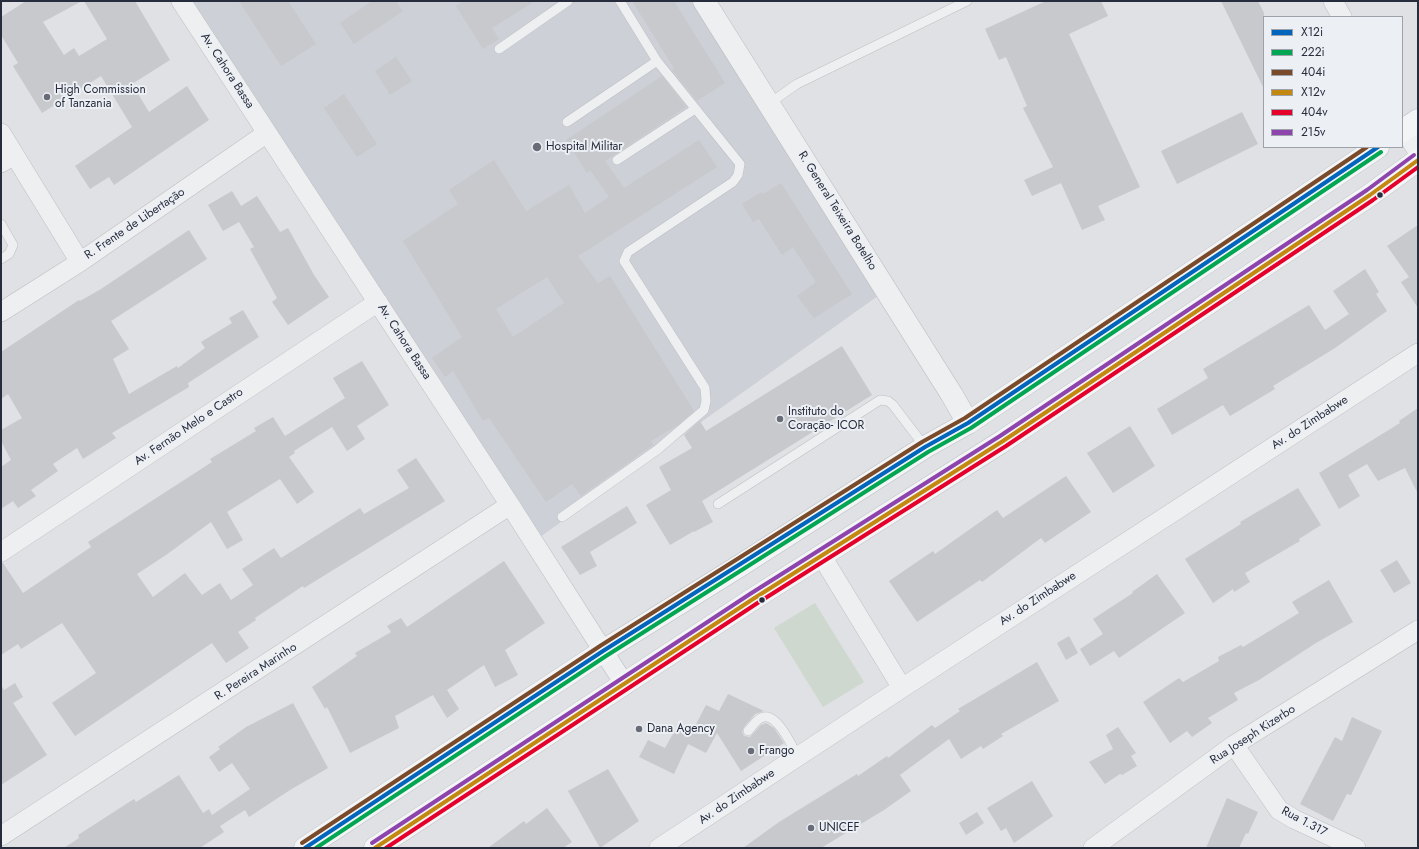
<!DOCTYPE html>
<html>
<head>
<meta charset="utf-8">
<style>
	body { margin:0 }
	#map { position:relative; width:1419px; height:849px; overflow:hidden; background:#dfe1e4; font-family:Jost,sans-serif }
	canvas { display:block }
	.frame { position:absolute; inset:0; border:2px solid #272d3c; pointer-events:none }
	.legend { position:absolute; left:1263px; top:16px; width:140px; height:132px; box-sizing:border-box; background:#eceff4; border:1px solid #9da1aa; margin:0; padding:5px 7px; list-style:none; font-size:12px; color:#272d3c }
	.legend li { display:flex; align-items:center; gap:8px; height:20px }
	.legend b { width:20px; border:1px solid #9da1aa }
</style>
</head>
<body>
<div id="map">
<canvas width="1419" height="849"></canvas>
<div class="frame"></div>
<ul class="legend">
<li><b style="height:5px;background:#0065bd"></b>X12i</li>
<li><b style="height:5px;background:#00a651"></b>222i</li>
<li><b style="height:5px;background:#7a4b2a"></b>404i</li>
<li><b style="height:5px;background:#c3880f"></b>X12v</li>
<li><b style="height:5px;background:#e4002b"></b>404v</li>
<li><b style="height:5px;background:#8e44ad"></b>215v</li>
</ul>
</div>
<script>
const g = document.querySelector('canvas').getContext('2d');
g.lineJoin = 'round';
function fill(path, color) { g.fillStyle = color; g.fill(path, 'evenodd'); }
function stroke(path, color, width, dash) { g.strokeStyle = color; g.lineWidth = width; g.lineCap = dash ? 'butt' : 'round'; g.setLineDash(dash || []); g.stroke(path); }
function write(font, color, halo, rows, align = 'center') {
  g.font = font + ' Jost,sans-serif'; g.lineWidth = 4; g.setLineDash([]); g.textBaseline = 'middle'; g.strokeStyle = halo; g.fillStyle = color; for (const [text, x, y, turn = 0] of rows) {
    g.save(); g.translate(x, y); g.rotate((+turn || 0) * Math.PI / 180); g.textAlign = isNaN(turn) ? turn : align; if (halo) g.strokeText(text, 0, 0); g.fillText(text, 0, 0); g.restore();
  }
}
const built = new Path2D(`
	M 190,1 L 696,1 L 882,293 L 540,537 Z`);
const green = new Path2D(`
	M 815,603 L 864,682 L 823,707 L 774,628 Z`);
const building = new Path2D(`
	M 26,1 L 82,1 L 43,22 L 64,55 L 74,48 L 79,56 L 107,39 L 84,1 L 135,1 L 170,60 L 132,84 L 149,112 L 187,86 L 209,120 L 114,185 L 109,177 L 90,189 L 75,166 L 132,127 L 101,76 L 42,113 L 13,66 L 18,63 L 1,35 L 1,17 Z
	M 239,1 L 288,1 L 316,44 L 281,66 Z
	M 372,1 L 396,1 L 403,11 L 354,44 L 340,23 Z
	M 464,1 L 535,1 L 492,28 L 499,39 L 483,49 L 456,6 Z
	M 632,1 L 674,1 L 725,83 L 697,101 L 672,70 L 674,68 Z
	M 1046,1 L 1101,1 L 1108,16 L 1069,34 L 1140,187 L 1098,206 L 1105,220 L 1082,230 L 1061,183 L 1032,196 L 1024,180 L 1053,167 L 1023,108 L 1027,106 L 1006,57 L 999,60 L 985,29 Z
	M 1221,1 L 1258,1 L 1264,13 L 1264,89 Z
	M 396,57 L 412,81 L 390,95 L 375,71 Z
	M 662,76 L 686,107 L 605,161 L 624,188 L 699,140 L 717,167 L 578,256 L 598,283 L 610,276 L 694,411 L 678,425 L 651,441 L 653,445 L 581,496 L 572,484 L 546,502 L 489,418 L 483,421 L 453,371 L 445,377 L 432,358 L 462,337 L 403,241 L 458,204 L 449,190 L 494,160 L 526,211 L 569,185 L 585,213 L 609,197 L 590,170 L 587,173 L 566,140 ZM 547,277 L 564,303 L 513,337 L 496,309 Z
	M 344,94 L 377,144 L 357,157 L 324,108 Z
	M 1242,112 L 1258,144 L 1177,184 L 1161,151 Z
	M 781,183 L 852,294 L 814,318 L 797,296 L 816,282 L 793,247 L 782,255 L 759,219 L 753,222 L 742,204 L 761,192 L 763,194 Z
	M 232,191 L 241,206 L 257,196 L 280,232 L 288,228 L 314,275 L 329,297 L 288,325 L 272,302 L 277,298 L 250,249 L 254,247 L 239,222 L 223,231 L 208,205 Z
	M 1418,225 L 1418,308 L 1401,282 L 1409,277 L 1387,246 Z
	M 189,230 L 207,259 L 111,321 L 129,349 L 113,359 L 129,394 L 177,366 L 178,368 L 205,348 L 201,342 L 232,323 L 229,318 L 243,310 L 259,337 L 188,383 L 189,387 L 112,433 L 116,438 L 83,459 L 77,448 L 53,464 L 58,471 L 31,490 L 36,496 L 18,508 L 13,501 L 1,509 L 1,467 L 11,460 L 1,441 L 1,430 L 22,418 L 8,394 L 1,399 L 1,352 L 79,300 L 80,301 L 101,289 Z
	M 1365,269 L 1379,292 L 1376,294 L 1387,311 L 1335,348 L 1273,386 L 1275,389 L 1230,416 L 1223,405 L 1172,435 L 1157,409 L 1208,378 L 1203,369 L 1309,305 L 1325,330 L 1349,314 L 1333,291 Z
	M 842,346 L 872,395 L 702,501 L 713,522 L 694,532 L 694,531 L 670,545 L 646,505 L 671,490 L 659,467 L 692,448 L 684,435 L 700,421 L 706,431 Z
	M 362,361 L 389,405 L 357,426 L 365,439 L 347,451 L 332,427 L 294,451 L 295,453 L 289,457 L 314,492 L 297,504 L 280,479 L 227,512 L 243,540 L 227,549 L 211,522 L 166,555 L 137,574 L 153,597 L 185,573 L 202,595 L 220,583 L 231,600 L 253,585 L 242,569 L 274,548 L 281,558 L 360,508 L 364,514 L 409,488 L 397,470 L 416,458 L 445,501 L 304,588 L 303,586 L 255,618 L 256,620 L 238,632 L 249,648 L 226,663 L 212,643 L 75,736 L 52,703 L 96,673 L 62,623 L 21,649 L 18,644 L 1,655 L 1,563 L 3,563 L 23,593 L 91,547 L 88,542 L 212,462 L 210,459 L 256,431 L 254,428 L 273,417 L 285,436 L 345,398 L 333,378 Z
	M 1418,408 L 1418,494 L 1405,468 L 1378,481 L 1367,464 L 1348,475 L 1360,496 L 1339,509 L 1319,473 L 1400,423 L 1399,421 Z
	M 1130,426 L 1155,466 L 1113,493 L 1087,453 Z
	M 1066,476 L 1091,512 L 1045,543 L 1041,538 L 982,582 L 980,580 L 917,622 L 889,581 L 933,551 L 935,554 L 997,510 L 1003,518 Z
	M 1298,488 L 1321,525 L 1299,539 L 1300,541 L 1245,573 L 1250,582 L 1234,592 L 1233,589 L 1213,603 L 1185,559 L 1241,524 L 1240,522 Z
	M 627,506 L 637,523 L 590,552 L 597,566 L 580,575 L 561,547 Z
	M 1397,560 L 1411,583 L 1394,593 L 1380,570 Z
	M 504,561 L 545,623 L 505,650 L 518,675 L 495,687 L 484,665 L 447,690 L 459,709 L 447,718 L 433,695 L 395,716 L 399,728 L 350,753 L 327,707 L 325,709 L 312,687 L 357,656 L 355,653 L 391,632 L 387,626 L 401,618 L 407,627 Z
	M 1157,574 L 1185,613 L 1119,658 L 1114,651 L 1090,666 L 1080,649 L 1103,634 L 1093,619 L 1133,593 L 1132,592 Z
	M 1329,580 L 1353,622 L 1316,643 L 1259,680 L 1234,693 L 1238,700 L 1208,718 L 1212,723 L 1192,737 L 1187,731 L 1170,743 L 1143,702 L 1179,678 L 1183,682 L 1219,661 L 1218,657 L 1241,645 L 1243,647 L 1299,613 L 1292,602 Z
	M 1069,636 L 1078,653 L 1066,660 L 1057,643 Z
	M 1037,662 L 1059,701 L 1001,734 L 1003,736 L 983,749 L 981,746 L 961,759 L 949,739 L 900,775 L 911,791 L 884,810 L 821,848 L 743,848 L 779,822 L 857,774 L 858,776 L 887,756 L 888,758 L 932,725 L 935,728 L 960,711 L 958,709 Z
	M 15,683 L 23,697 L 13,703 L 47,755 L 1,785 L 1,685 L 4,690 Z
	M 728,694 L 764,711 L 755,714 L 744,727 L 742,732 L 744,736 L 750,737 L 761,725 L 766,723 L 774,728 L 784,743 L 741,771 L 717,733 L 706,753 L 688,744 L 674,774 L 639,757 L 648,740 L 665,748 L 679,723 L 693,730 L 706,705 L 719,711 Z
	M 293,703 L 328,768 L 290,790 L 249,817 L 245,810 L 220,826 L 224,832 L 200,848 L 64,848 L 79,838 L 78,835 L 134,799 L 136,802 L 179,775 L 203,813 L 209,809 L 212,815 L 250,789 L 232,763 L 219,772 L 209,757 L 220,749 L 218,747 L 246,727 Z
	M 1352,717 L 1382,731 L 1351,795 L 1347,794 L 1333,821 L 1300,804 L 1335,737 L 1342,741 Z
	M 1118,727 L 1136,753 L 1131,756 L 1137,766 L 1122,775 L 1120,774 L 1105,784 L 1089,762 L 1113,749 L 1106,735 Z
	M 608,769 L 639,821 L 600,848 L 568,791 Z
	M 1032,781 L 1053,816 L 1014,843 L 1006,828 L 1001,831 L 987,808 Z
	M 1227,798 L 1258,812 L 1248,834 L 1246,833 L 1239,848 L 1206,848 Z
	M 547,808 L 572,842 L 563,848 L 488,848 L 524,821 L 526,824 Z
	M 977,812 L 984,823 L 966,835 L 959,823 Z`);
const service = new Path2D(`
	M 499,49 L 568,1
	M 770,103 L 797,84 L 967,1
	M 567,122 L 657,61
	M 617,160 L 695,109
	M 1,224 L 13,245 L 9,254 L 1,259
	M 718,504 L 880,400 L 888,401 L 893,405 L 925,447
	M 562,517 L 657,450 L 704,410 L 706,401 L 705,388 L 624,261 L 628,252 L 733,182 L 738,175 L 740,164 L 657,61 L 620,1
	M 748,731 C 751,728 756,720 761,718 C 776,710 793,747 797,757`);
const minor = new Path2D(`
	M 181,1 L 510,505 L 625,685
	M 1333,1 L 1342,17
	M 1402,126 L 1418,152
	M 1,133 L 80,262
	M 1,163 L 14,155
	M 1,312 L 80,262 L 267,133
	M 1,552 L 378,302
	M 821,555 L 902,688
	M 1234,745 L 1279,810 L 1294,819 L 1356,848
	M 1,836 L 510,505
	M 659,848 L 902,688 L 1418,353
	M 1093,848 L 1234,745 L 1418,630`);
const tertiary = new Path2D(`
	M 704,1 L 952,395 L 968,423`);
const primary = new Path2D(`
	M 1402,131 L 1418,120
	M 305,848 L 603,651 L 741,565 L 925,447 L 968,423 L 1378,147
	M 375,848 L 753,599 L 1003,441 L 1370,195 L 1418,160`);
const bus1 = new Path2D(`
	M 305,848 L 603,651 L 925,447 L 968,423 L 1378,147`);
const bus2 = new Path2D(`
	M 316,848 L 606,656 L 928,452 L 971,428 L 1381,152`);
const bus3 = new Path2D(`
	M 302,843 L 600,646 L 922,442 L 965,418 L 1367,147`);
const bus4 = new Path2D(`
	M 375,848 L 753,599 L 1003,441 L 1370,195 L 1418,160`);
const bus5 = new Path2D(`
	M 386,848 L 756,604 L 1006,446 L 1373,200 L 1418,167`);
const bus6 = new Path2D(`
	M 372,843 L 750,594 L 1000,436 L 1367,190 L 1414,155`);
const markers = [
	[47,97,4,"#676c77"],
	[537,147,5,"#676c77"],
	[1380,195,3.5,"#272d3c"],
	[780,419,4,"#676c77"],
	[762,600,3.5,"#272d3c"],
	[639,729,4,"#676c77"],
	[751,751,4,"#676c77"],
	[811,828,4,"#676c77"]
];
const streetNames = [
	["Av. Cahora Bassa",227,71,57],
	["R. General Teixeira Botelho",837,211,58],
	["R. Frente de Libertação",135,224,-34],
	["Av. Cahora Bassa",404,342,57],
	["Av. do Zimbabwe",1310,423,-33],
	["Av. Fernão Melo e Castro",189,427,-34],
	["Av. do Zimbabwe",1038,599,-33],
	["R. Pereira Marinho",256,672,-33],
	["Rua Joseph Kizerbo",1253,735,-33],
	["Av. do Zimbabwe",737,797,-34],
	["Rua 1.317",1304,822,28]
];
const poiNames = [
	["High Commission",55,90],
	["of Tanzania",55,104],
	["Hospital Militar",546,147],
	["Instituto do",788,412],
	["Coração- ICOR",788,426],
	["Dana Agency",647,729],
	["Frango",759,751],
	["UNICEF",819,828]
];
fill(built, '#cdd0d7');
fill(green, '#ced8cf');
fill(building, '#c7c9cc');
stroke(service, '#bdbfc2', 10);
stroke(minor, '#bdbfc2', 20);
stroke(tertiary, '#bdbfc2', 23);
stroke(primary, '#bcbec1', 23);
stroke(service, '#eeeff1', 9);
stroke(minor, '#eeeff1', 19);
stroke(tertiary, '#eeeff1', 22);
stroke(primary, '#f3f4f5', 22);
stroke(bus1, '#0065bd', 4);
stroke(bus2, '#00a651', 4);
stroke(bus3, '#7a4b2a', 4);
stroke(bus4, '#c3880f', 4);
stroke(bus5, '#e4002b', 4);
stroke(bus6, '#8e44ad', 4);
for (const [x, y, r, color] of markers) { const dot = new Path2D(); dot.arc(x, y, r, 0, 2 * Math.PI); g.fillStyle = color; g.fill(dot); stroke(dot, '#eceff4', 1.5); }
write('12px', '#272d3c', '#eceff4', streetNames);
write('12px', '#272d3c', '#eceff4', poiNames, 'left');
</script>
</body>
</html>
